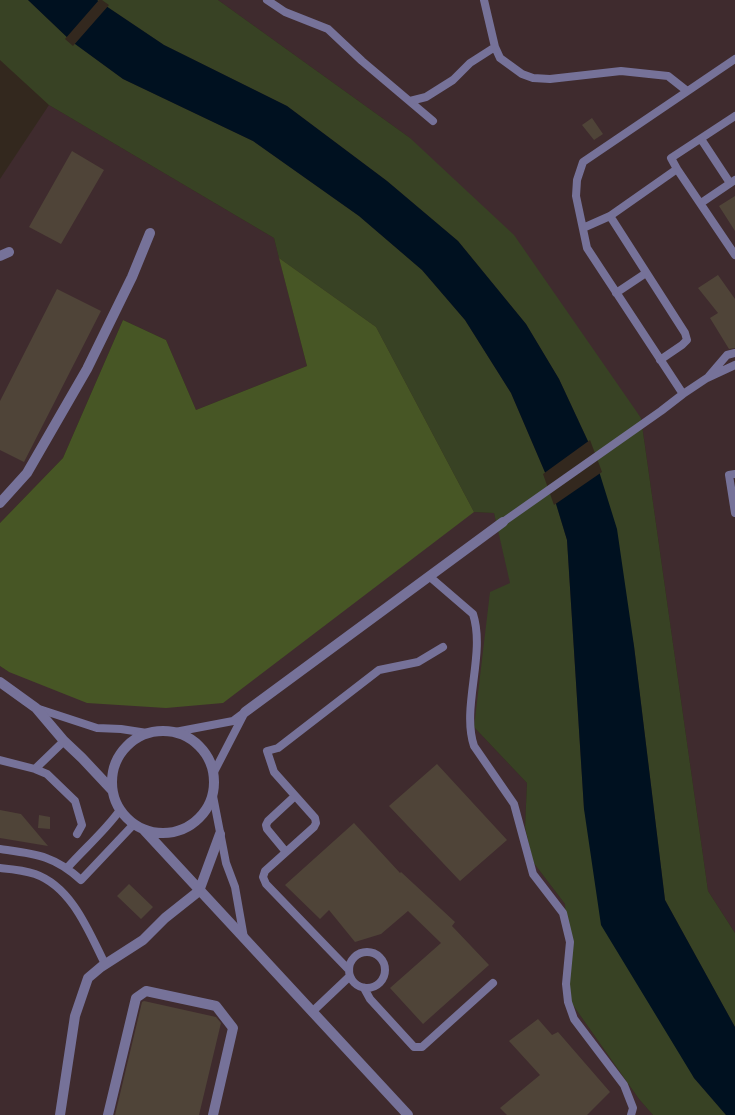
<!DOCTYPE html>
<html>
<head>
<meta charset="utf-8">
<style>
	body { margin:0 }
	canvas { display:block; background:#33281e }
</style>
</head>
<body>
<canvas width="735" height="1115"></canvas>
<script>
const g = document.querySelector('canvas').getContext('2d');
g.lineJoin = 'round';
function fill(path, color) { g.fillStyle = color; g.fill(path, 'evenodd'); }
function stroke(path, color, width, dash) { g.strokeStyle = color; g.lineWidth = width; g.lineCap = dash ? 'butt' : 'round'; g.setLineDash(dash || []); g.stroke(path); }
const industrial = new Path2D(`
	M 218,0 L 735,0 L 735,933 L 708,891 L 641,418 L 410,138 Z
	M 49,105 L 274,238 L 307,366 L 196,410 L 166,340 L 123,320 L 63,458 L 0,523 L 0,179 Z
	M 474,512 L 494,513 L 511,583 L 474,727 L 527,783 L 525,827 L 533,862 L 565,904 L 568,998 L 639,1099 L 653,1115 L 0,1115 L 0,666 L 9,672 Z`);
const green = new Path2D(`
	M 0,0 L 28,0 L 71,41 L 123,79 L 253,141 L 359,216 L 422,270 L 465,320 L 511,393 L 550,484 L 567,540 L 584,809 L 694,1078 L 726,1115 L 653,1115 L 639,1099 L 568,998 L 565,904 L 533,862 L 525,827 L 527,783 L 474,727 L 490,592 L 510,583 L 494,513 L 474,512 L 376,327 L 279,258 L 274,238 L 49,105 L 0,60 Z
	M 97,0 L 218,0 L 410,138 L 514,235 L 641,418 L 708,891 L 735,933 L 735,1027 L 665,900 L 634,646 L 593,452 L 559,379 L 526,324 L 458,241 L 387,181 L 287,106 L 164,45 Z`);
const forest = new Path2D(`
	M 279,258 L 376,327 L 474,512 L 223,703 L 166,708 L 87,703 L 9,672 L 0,666 L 0,523 L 63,458 L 123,320 L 166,340 L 196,410 L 307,366 Z`);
const water = new Path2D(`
	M 28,0 L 97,0 L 164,45 L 287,106 L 387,181 L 458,241 L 526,324 L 559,379 L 593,452 L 617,529 L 634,646 L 665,900 L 735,1027 L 735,1115 L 726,1115 L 694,1078 L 601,925 L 584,809 L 567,540 L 550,484 L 511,393 L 465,320 L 422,270 L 359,216 L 253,141 L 123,79 L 71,41 Z`);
const pier = new Path2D(`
	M 99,0 L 102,0 L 109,5 L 73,46 L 65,39 Z
	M 590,440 L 602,472 L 554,505 L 543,474 Z`);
const building = new Path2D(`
	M 592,118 L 603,134 L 594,140 L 582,125 Z
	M 72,151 L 104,170 L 61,244 L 29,227 Z
	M 735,196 L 735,231 L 719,206 Z
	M 718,275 L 735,299 L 735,348 L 729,349 L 710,318 L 718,313 L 698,288 Z
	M 57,289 L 101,311 L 24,462 L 0,450 L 0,401 Z
	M 437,764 L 507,840 L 460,881 L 389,806 Z
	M 0,810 L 21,814 L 48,846 L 0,838 Z
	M 39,815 L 50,817 L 50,829 L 38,828 Z
	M 354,823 L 400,873 L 401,872 L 455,922 L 452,926 L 489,965 L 423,1024 L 390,988 L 441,943 L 408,911 L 381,934 L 355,942 L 329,910 L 320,919 L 285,885 Z
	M 129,884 L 153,907 L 141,919 L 117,896 Z
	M 144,1001 L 216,1017 L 221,1023 L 199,1115 L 115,1115 L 142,1002 Z
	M 538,1019 L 552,1035 L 558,1032 L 610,1092 L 587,1115 L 507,1115 L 500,1108 L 540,1075 L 509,1041 Z`);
const service = new Path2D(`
	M 267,0 L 285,12 L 328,29 L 362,61 L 433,121
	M 484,0 L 495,47 L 500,58 L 522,74 L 533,78 L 550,79 L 621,71 L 668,76 L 687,91
	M 410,101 L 426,97 L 453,80 L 470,63 L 495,47
	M 701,139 L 730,183
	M 677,169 L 671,158 L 735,116
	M 701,203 L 735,180
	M 610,216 L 685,333 L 687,340 L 682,345 L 660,360
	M 583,228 L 610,216 L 677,169 L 735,255
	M 616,293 L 646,273
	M 709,376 L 727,355 L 735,353
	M 683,394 L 587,248 L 576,196 L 577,180 L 583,162 L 735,59
	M 735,474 L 729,475 L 735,513
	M 503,522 L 661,411 L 683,394 L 707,378 L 735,365
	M 430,577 L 473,614 C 486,654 461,707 474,746 L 514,804 L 533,874 L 563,913 L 570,942 L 566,984 L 568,1002 L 574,1019 L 624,1085 L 633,1108 L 631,1115
	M 36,708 L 97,728 L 121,729 L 147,733
	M 175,732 L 233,721 L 245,712
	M 0,760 L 35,769 L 47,774 L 75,801 L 82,825 L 77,834
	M 35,769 L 64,741
	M 214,772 L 244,714
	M 213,796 L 226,863 L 235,887 L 244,938
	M 0,849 C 35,854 54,855 81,880 L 134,824
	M 286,852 L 267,829 L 266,825 L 268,821 L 295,796
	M 68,867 C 85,848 105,831 120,810
	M 0,868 C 11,869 24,870 35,874 C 72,887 89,932 105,964
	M349 970a18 18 0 1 1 36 0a18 18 0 1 1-36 0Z
	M 349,970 L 266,884 L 263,877 L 265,871 L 314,827 L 316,823 L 315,818 L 274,772 L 267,751 L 278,748 L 379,670 L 418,662 L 443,647
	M 364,988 L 370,999 L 414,1047 L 422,1047 L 493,983
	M 312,1012 L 350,976`);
const minor = new Path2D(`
	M 0,256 L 9,252
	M 0,503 L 27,473 L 87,369 L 132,277 L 150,233
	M 0,682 L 36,708 L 64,741 L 82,758 L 112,790
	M 245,712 L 503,522
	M112 782a51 51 0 1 1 102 0a51 51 0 1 1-102 0Z
	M 144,830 L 408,1115
	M 60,1115 L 75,1016 L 88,978 L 101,967 L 143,940 L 165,918 L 199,891 L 220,834
	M 108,1115 L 136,998 L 146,991 L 216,1006 L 233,1028 L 213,1115`);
fill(industrial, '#3f2b2e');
fill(green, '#384224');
fill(forest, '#475625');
fill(water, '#001120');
fill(pier, '#33281e');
fill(building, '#4f4438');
stroke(service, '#767299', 8);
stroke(minor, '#767299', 10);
</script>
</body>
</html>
